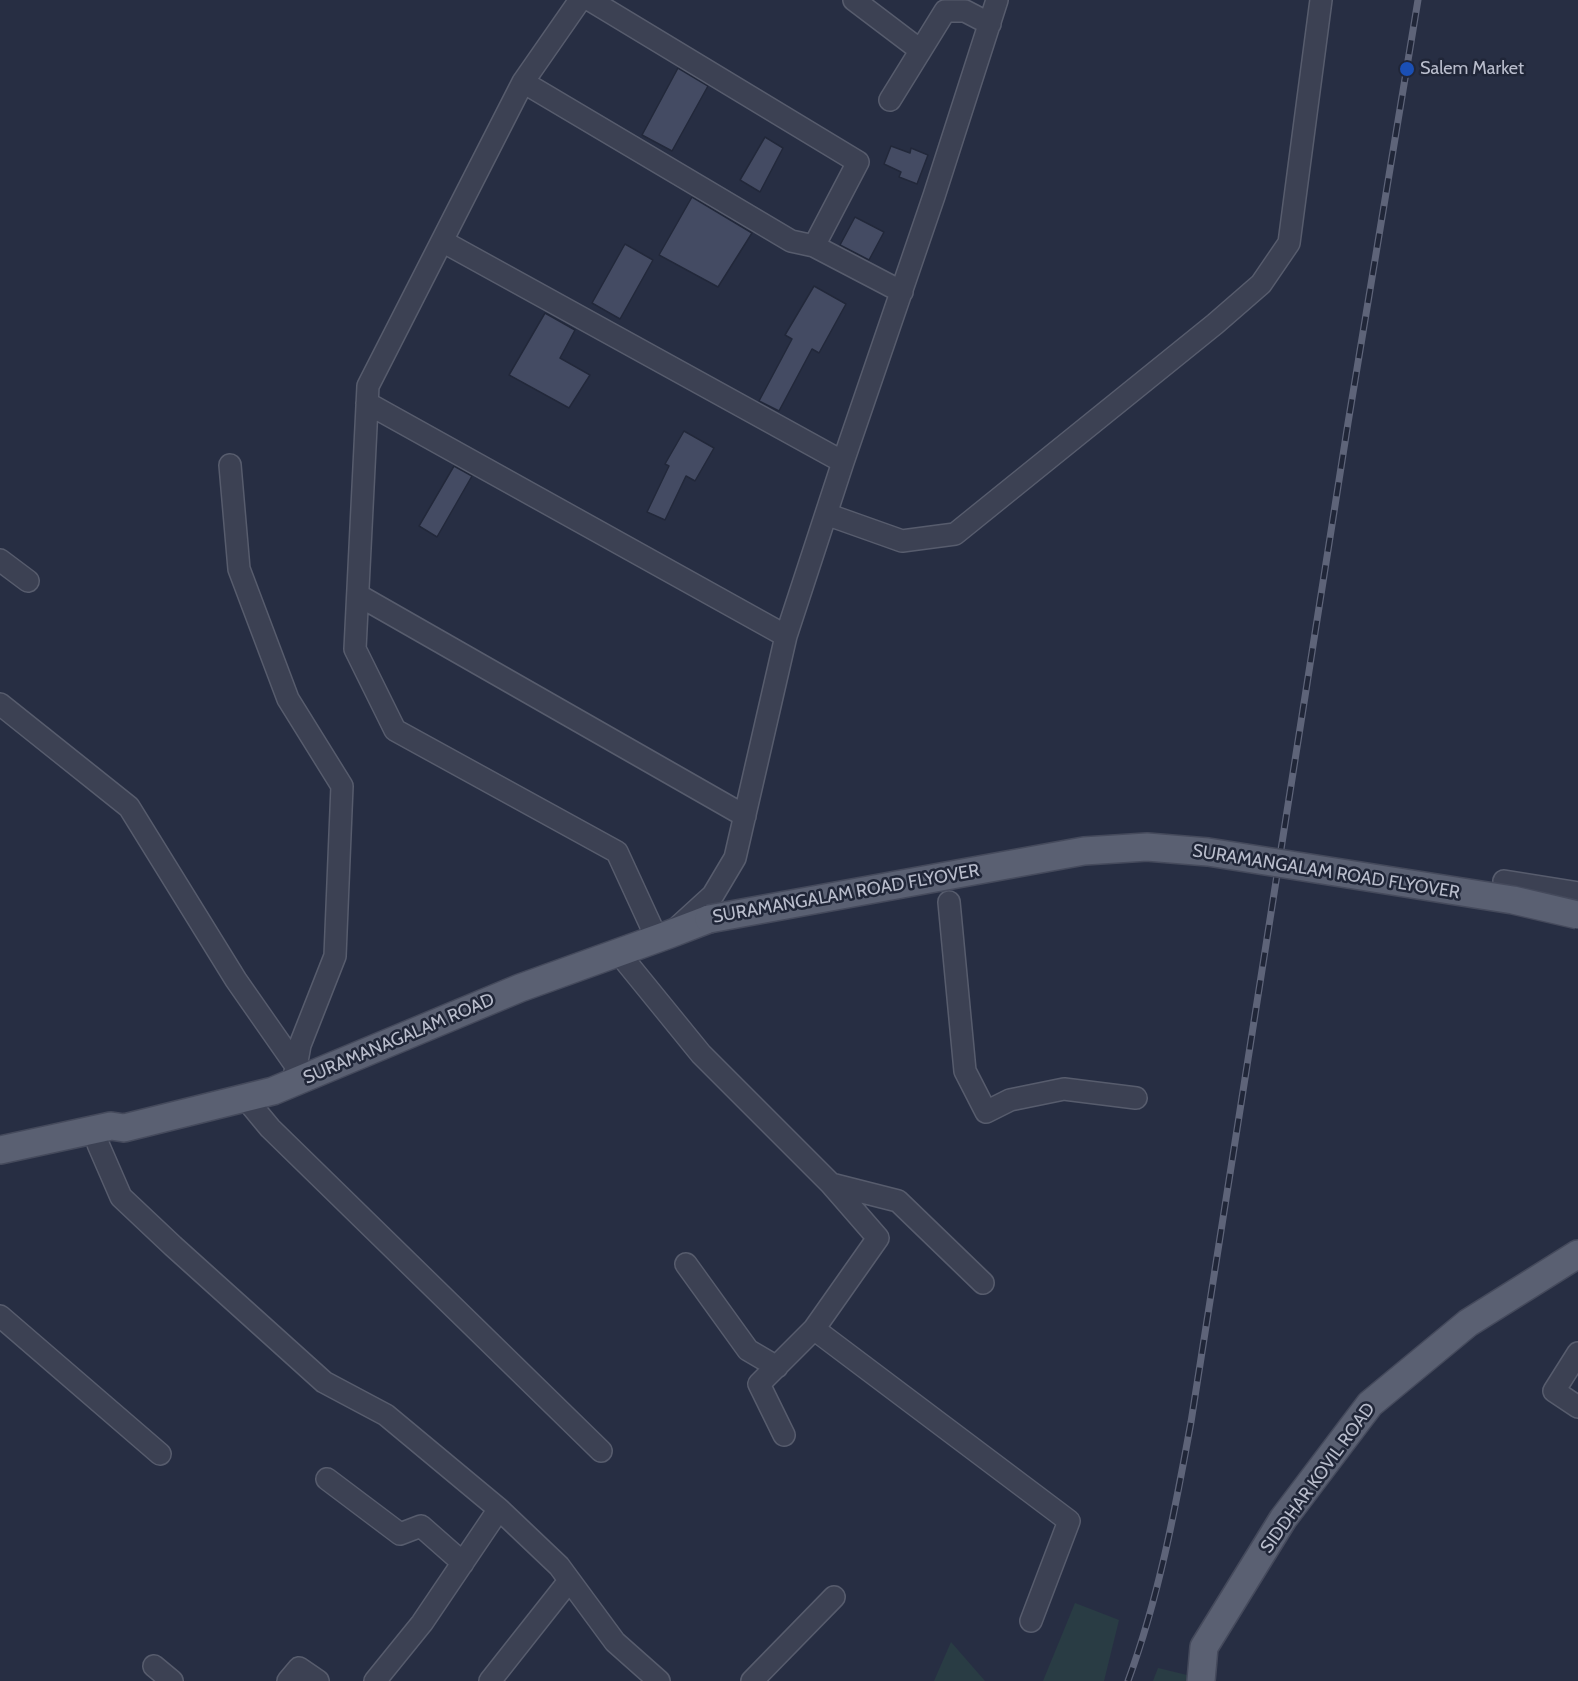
<!DOCTYPE html>
<html>
<head>
<meta charset="utf-8">
<style>
	body { margin:0 }
	canvas { display:block; background:#272e43 }
</style>
</head>
<body>
<canvas width="1578" height="1681"></canvas>
<script>
const g = document.querySelector('canvas').getContext('2d');
g.lineJoin = 'round';
function fill(path, color) { g.fillStyle = color; g.fill(path, 'evenodd'); }
function stroke(path, color, width, dash) { g.strokeStyle = color; g.lineWidth = width; g.lineCap = dash ? 'butt' : 'round'; g.setLineDash(dash || []); g.stroke(path); }
function write(font, color, halo, rows, align = 'center') {
  g.font = font + ' Cabin,sans-serif'; g.lineWidth = 5; g.setLineDash([]); g.textBaseline = 'middle'; g.strokeStyle = halo; g.fillStyle = color; for (const [text, x, y, turn = 0] of rows) {
    g.save(); g.translate(x, y); g.rotate((+turn || 0) * Math.PI / 180); g.textAlign = isNaN(turn) ? turn : align; if (halo) g.strokeText(text, 0, 0); g.fillText(text, 0, 0); g.restore();
  }
}
const green = new Path2D(`
	M 1075,1603 L 1119,1620 L 1104,1681 L 1043,1681 Z
	M 951,1642 L 985,1681 L 934,1681 Z
	M 1158,1668 L 1191,1676 L 1190,1681 L 1153,1681 Z`);
const building = new Path2D(`
	M 678,68 L 708,86 L 672,151 L 642,135 Z
	M 765,137 L 783,148 L 760,192 L 740,180 Z
	M 891,146 L 910,153 L 911,148 L 928,155 L 917,184 L 899,177 L 901,172 L 884,164 Z
	M 692,197 L 752,233 L 718,287 L 659,255 Z
	M 855,217 L 884,232 L 869,260 L 840,245 Z
	M 625,244 L 653,260 L 620,319 L 592,303 Z
	M 814,286 L 846,304 L 819,353 L 812,349 L 779,411 L 759,401 L 792,339 L 785,335 Z
	M 545,313 L 575,330 L 560,358 L 590,375 L 569,408 L 509,375 Z
	M 684,431 L 714,448 L 695,481 L 686,476 L 665,520 L 647,512 L 669,466 L 665,464 Z
	M 454,466 L 472,476 L 437,537 L 419,526 Z`);
const minor = new Path2D(`
	M 580,0 L 523,82 L 368,386 L 355,649 L 395,730 L 617,852 L 657,939
	M 590,0 L 858,162 L 814,246 L 902,292
	M 854,0 L 920,50
	M 523,82 L 791,241 L 814,246
	M 890,100 L 945,11 L 965,11 L 990,24
	M 442,241 L 843,462
	M 367,403 L 786,636
	M 230,465 L 239,569 L 288,699 L 342,786 L 335,956 L 300,1045 L 293,1083
	M 826,514 L 902,541 L 955,534 L 1215,324 L 1261,284 L 1289,243 L 1321,0
	M 0,560 L 28,581
	M 358,595 L 745,816
	M 0,704 L 129,807 L 236,980 L 296,1066
	M 1504,881 L 1578,893
	M 949,902 L 965,1071 L 986,1112 L 1010,1100 L 1064,1089 L 1136,1098
	M 679,926 L 713,895 L 735,858 L 786,636 L 843,462 L 934,196 L 997,0
	M 618,952 L 701,1054 L 831,1184 L 878,1238 L 814,1329 L 1069,1521 L 1031,1621
	M 246,1099 L 270,1128 L 601,1451
	M 98,1144 L 121,1197 L 173,1246 L 324,1382 L 386,1415 L 499,1509 L 422,1623 L 375,1681
	M 831,1184 L 898,1201 L 983,1283
	M 686,1264 L 748,1350 L 777,1367
	M 0,1316 L 160,1454
	M 1578,1353 L 1554,1391 L 1578,1407
	M 784,1435 L 759,1384 L 814,1329
	M 327,1479 L 400,1534 L 421,1526 L 463,1563
	M 499,1509 L 559,1566 L 615,1642 L 659,1681
	M 154,1666 L 172,1681
	M 288,1681 L 299,1668 L 318,1681
	M 490,1681 L 569,1581
	M 752,1681 L 834,1597`);
const major = new Path2D(`
	M 0,1150 L 111,1126 L 124,1128 L 273,1091 L 520,988 L 670,934 L 709,919
	M 1201,1681 L 1204,1647 L 1283,1519 L 1370,1404 L 1468,1323 L 1578,1254`);
const rail = new Path2D(`
	M 1128,1681 C 1159,1597 1175,1510 1191,1422 L 1348,423 L 1418,0`);
const majorBridge = new Path2D(`
	M 709,919 L 1084,851 L 1147,847 L 1208,852 L 1513,900 L 1578,915`);
const markers = [
	[1407,69,8,"#1a4fb4"]
];
const poiNames = [
	["Salem Market",1420,69]
];
const streetNames = [
	["SURAMANGALAM ROAD FLYOVER",1326,872,9],
	["SURAMANGALAM ROAD FLYOVER",846,894,-10],
	["SURAMANAGALAM ROAD",399,1039,-23],
	["SIDDHAR KOVIL ROAD",1318,1478,-54]
];
fill(green, '#293c44');
fill(building, '#444b63');
stroke(building, '#22283a', 1.5);
stroke(minor, '#575c6d', 24);
stroke(major, '#454a5c', 30);
stroke(minor, '#3c4153', 21);
stroke(major, '#5a6072', 27);
stroke(rail, '#5e6479', 7);
stroke(rail, '#202638', 4.5, [14]);
stroke(majorBridge, '#454a5c', 30, []);
stroke(majorBridge, '#5a6072', 27);
for (const [x, y, r, color] of markers) { const dot = new Path2D(); dot.arc(x, y, r, 0, 2 * Math.PI); g.fillStyle = color; g.fill(dot); stroke(dot, '#202638', 2); }
write('18px', '#b9bdcc', '#202638', poiNames, 'left');
write('18px', '#b9bdcc', '#202638', streetNames);
</script>
</body>
</html>
